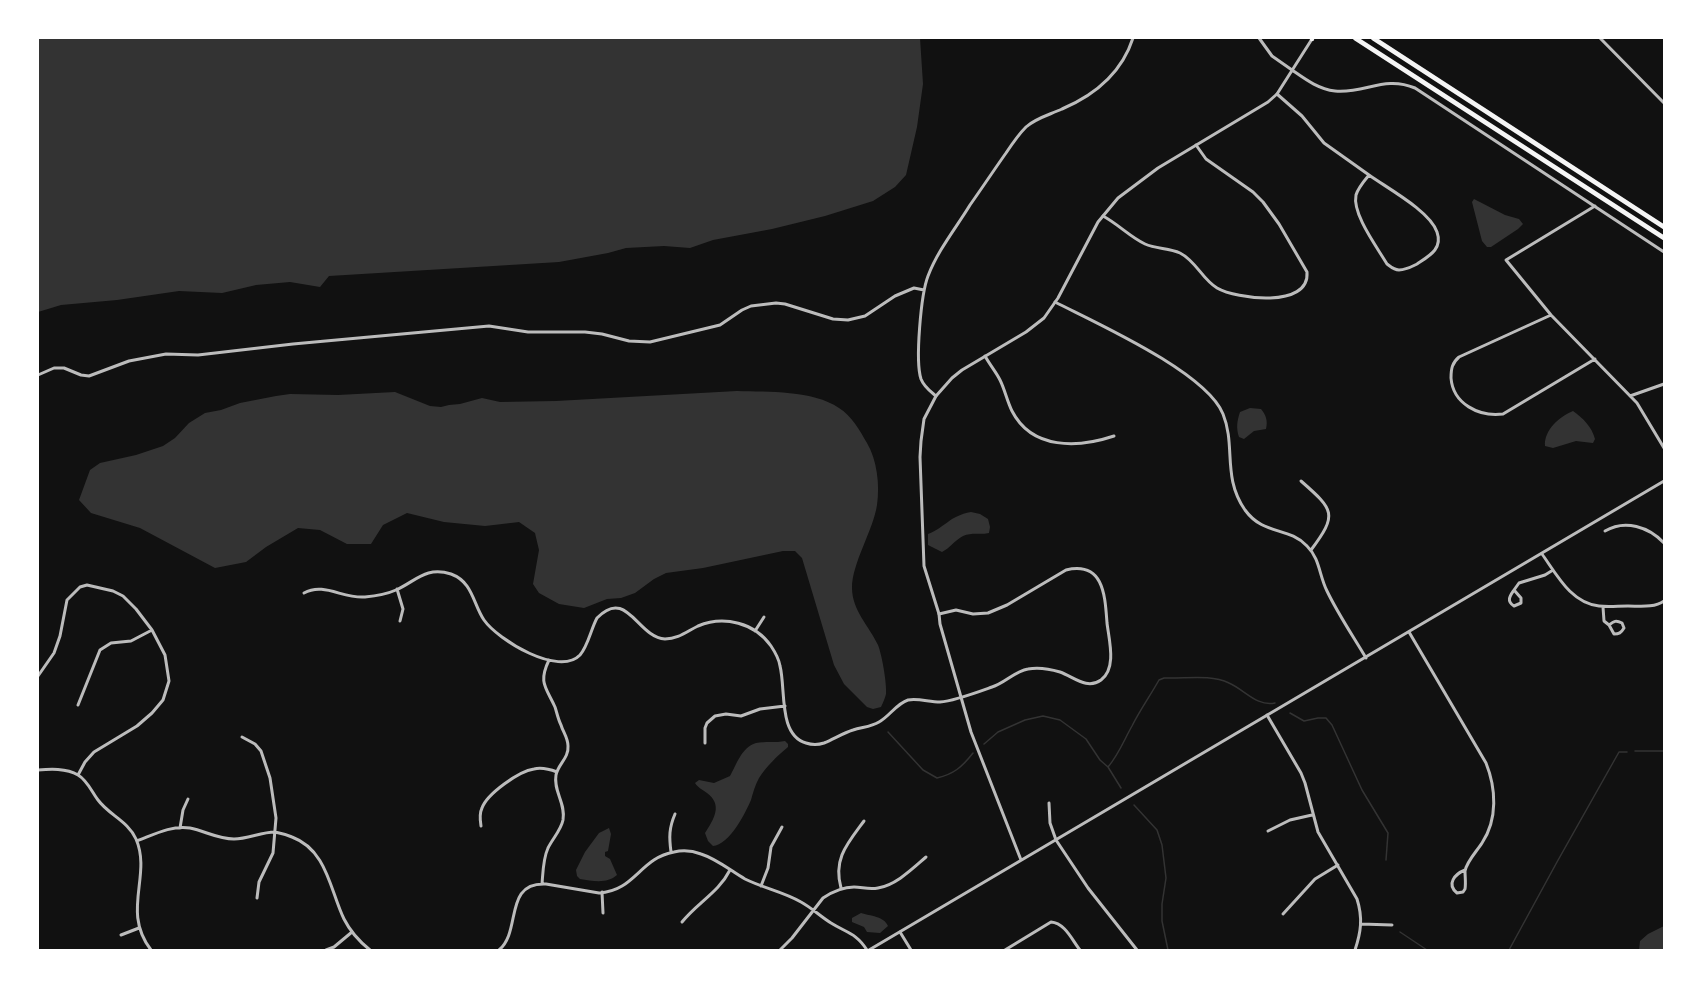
<!DOCTYPE html>
<html>
<head>
<meta charset="utf-8">
<style>
	body { margin:0 }
	#map { position:relative; width:1702px; height:988px; overflow:hidden; background:#111; font-family:"Space Grotesk",sans-serif }
	canvas { display:block }
	.frame { position:absolute; inset:0; border:39px solid #fff; pointer-events:none }
</style>
</head>
<body>
<div id="map">
<canvas width="1702" height="988"></canvas>
<div class="frame"></div>
</div>
<script>
const g = document.querySelector('canvas').getContext('2d');
g.lineJoin = 'round';
function fill(path, color) { g.fillStyle = color; g.fill(path, 'evenodd'); }
function stroke(path, color, width, dash) { g.strokeStyle = color; g.lineWidth = width; g.lineCap = dash ? 'butt' : 'round'; g.setLineDash(dash || []); g.stroke(path); }
const water = new Path2D(`
	M 38,38 L 920,38 L 923,84 L 917,127 L 906,175 L 895,187 L 873,201 L 825,216 L 772,229 L 713,240 L 690,248 L 664,246 L 626,248 L 608,253 L 559,262 L 329,276 L 320,287 L 290,282 L 256,285 L 222,293 L 179,291 L 117,300 L 61,305 L 38,312 Z
	M 1474,199 L 1505,215 L 1519,219 L 1523,224 L 1518,229 L 1491,247 L 1487,247 L 1482,241 L 1472,202 Z
	M 737,391 C 768,392 813,390 839,408 C 852,416 860,431 867,443 C 877,460 880,485 877,505 C 873,531 852,563 852,588 C 852,610 869,626 878,645 C 882,655 887,684 886,694 C 885,698 883,703 881,707 L 873,709 L 867,707 L 844,684 L 834,665 L 802,558 L 795,551 L 783,551 L 703,568 L 666,573 L 654,579 L 635,593 L 621,598 L 607,599 L 584,608 L 559,604 L 539,593 L 533,584 L 539,550 L 535,533 L 519,522 L 485,526 L 444,522 L 407,513 L 383,525 L 371,544 L 347,544 L 320,530 L 298,528 L 266,547 L 246,562 L 215,568 L 140,528 L 91,513 L 79,500 L 90,470 L 100,463 L 136,455 L 163,446 L 175,438 L 189,423 L 205,413 L 221,410 L 240,403 L 276,396 L 290,394 L 338,395 L 395,392 L 430,406 L 441,407 L 449,405 L 460,404 L 482,398 L 500,402 L 556,401 Z
	M 1250,408 L 1261,409 C 1266,415 1268,421 1266,429 L 1254,431 L 1244,439 L 1239,437 C 1236,428 1237,421 1240,412 Z
	M 1573,411 C 1583,418 1592,427 1595,439 L 1593,443 L 1576,441 L 1553,448 L 1545,446 C 1544,430 1559,417 1573,411 Z
	M 971,512 L 980,514 L 988,519 L 990,527 L 989,533 C 980,535 972,532 963,536 C 955,540 950,548 942,552 L 928,545 L 928,534 C 946,527 949,516 971,512 Z
	M 785,741 L 788,744 L 788,747 C 777,756 767,766 759,778 C 755,785 753,793 751,800 C 745,814 729,845 713,846 L 708,841 L 705,833 C 714,819 723,805 707,793 C 702,789 698,788 695,783 L 699,780 L 714,783 L 730,776 C 737,764 741,748 756,743 C 765,741 776,743 785,741 Z
	M 609,828 L 611,834 L 608,851 L 605,852 L 605,856 L 610,859 L 617,875 C 607,884 593,881 580,879 L 577,876 L 576,870 L 585,852 L 599,833 Z
	M 861,913 C 870,916 884,916 888,926 L 880,933 L 867,932 L 864,927 L 852,922 L 852,918 Z
	M 1664,926 L 1664,950 L 1639,950 L 1640,941 L 1648,934 Z`);
const stream = new Path2D(`
	M 1290,713 L 1304,721 L 1318,718 L 1326,718 L 1332,725 L 1362,790 L 1388,833 L 1386,860
	M 888,732 L 923,770 L 937,778 C 954,774 962,767 973,753
	M 984,744 L 998,732 L 1025,720 L 1043,716 L 1060,720 L 1086,739 L 1100,760 L 1108,767 L 1121,788
	M 1635,751 L 1664,751
	M 1108,767 C 1119,754 1124,740 1132,726 C 1140,710 1150,696 1159,680 L 1164,678 C 1185,679 1210,674 1229,683 C 1245,690 1257,707 1275,703
	M 1134,805 L 1157,830 L 1162,845 L 1166,878 L 1162,904 L 1162,921 L 1168,950
	M 1400,932 L 1427,950
	M 1509,950 L 1557,862 L 1619,752 L 1627,752`);
const minor = new Path2D(`
	M 1259,38 L 1272,56 L 1292,70
	M 1277,94 L 1302,116 L 1324,143 L 1369,175
	M 1369,175 C 1387,188 1430,211 1437,232 C 1443,249 1429,256 1417,264 C 1411,267 1406,270 1399,270 C 1394,270 1391,267 1387,264 C 1377,247 1352,214 1356,195 C 1358,188 1364,181 1369,175 Z
	M 1595,206 L 1506,260 L 1551,315 L 1637,403 L 1664,448
	M 1103,216 C 1118,224 1130,237 1145,244 C 1156,249 1169,248 1180,253 C 1196,261 1202,279 1217,288 C 1236,299 1310,309 1307,272 L 1279,224 L 1263,202 L 1253,192 L 1206,159 L 1196,145
	M 1055,302 C 1096,323 1206,372 1223,414 C 1236,446 1222,477 1245,510 C 1264,536 1288,526 1307,546 C 1320,559 1319,575 1327,591 C 1338,614 1353,636 1366,658
	M 1551,315 L 1459,357 C 1452,363 1451,369 1451,378 C 1453,404 1479,417 1503,414 L 1595,359
	M 985,356 C 990,365 996,372 1000,380 C 1005,390 1007,401 1012,411 C 1032,450 1078,448 1114,436
	M 38,375 L 54,368 L 64,368 L 81,375 L 89,376 L 129,361 L 166,354 L 198,355 L 293,344 L 489,326 L 528,332 L 585,332 L 602,334 L 629,341 L 650,342 L 720,325 L 742,310 L 751,306 L 776,303 L 785,304 L 833,319 L 848,320 L 865,316 L 895,296 L 914,288 L 924,290
	M 936,396 C 930,391 924,387 921,379 C 915,361 921,294 928,276 C 938,250 956,228 970,205 C 982,188 994,170 1006,153 C 1012,144 1018,135 1026,127 C 1036,118 1049,115 1062,109 C 1095,95 1122,72 1133,38
	M 1630,396 L 1664,384
	M 1301,481 C 1334,510 1338,514 1311,550
	M 1605,531 C 1625,519 1649,527 1664,543
	M 1542,554 C 1557,575 1571,603 1599,606 C 1608,607 1618,606 1628,606 C 1640,606 1654,608 1664,601
	M 397,589 L 403,609 L 400,621
	M 1514,590 C 1510,596 1506,601 1514,606 L 1521,603 L 1521,598 L 1514,590 L 1519,583 L 1545,575 L 1553,570
	M 304,593 C 324,582 343,599 365,597 C 376,596 387,594 396,590 C 416,581 426,566 451,574 C 473,582 473,604 484,620 C 498,640 559,677 580,655 C 588,646 591,629 597,618 C 627,587 637,637 665,639 C 678,639 686,632 698,626 C 724,615 755,623 771,646 C 775,652 779,659 780,666 C 786,689 778,735 806,743 C 812,745 818,745 824,743 C 834,739 843,733 853,730 C 862,727 871,727 879,722 C 890,716 896,704 908,700 C 918,698 929,702 940,702 C 954,701 978,692 992,687 C 1005,683 1015,671 1028,669 C 1038,667 1050,669 1060,672 C 1074,677 1087,690 1101,680 C 1117,668 1109,640 1107,623 C 1105,596 1104,561 1066,570 L 1007,605 L 988,613 L 973,614 L 956,610 L 939,614
	M 1603,607 L 1604,621 L 1609,625 C 1614,621 1616,620 1622,623 L 1624,628 C 1621,633 1619,634 1614,634 L 1609,625
	M 755,631 L 764,617
	M 1409,632 L 1486,763 C 1496,788 1498,819 1482,843 C 1477,851 1467,861 1465,871 C 1465,877 1466,883 1465,889 L 1463,892 L 1457,893 C 1446,884 1455,874 1465,870
	M 38,676 L 54,653 L 60,636 L 67,600 L 80,587 L 87,585 L 113,591 L 123,596 L 136,609 L 152,630 L 165,655 L 169,681 L 163,700 L 152,713 L 137,726 L 94,752 L 85,762 L 78,775
	M 78,705 L 100,650 L 111,643 L 131,641 L 152,630
	M 1267,715 L 1301,773 L 1305,783 L 1318,832 L 1357,899 C 1363,918 1361,932 1355,950
	M 242,737 L 255,744 L 261,751 L 270,778 L 276,818 L 273,853 L 259,882 L 257,898
	M 705,743 L 705,728 L 707,723 L 715,716 L 726,714 L 741,716 L 760,709 L 785,706
	M 38,770 C 50,769 66,768 78,775 C 87,780 92,792 98,800 C 109,815 128,821 136,839 C 152,876 121,911 151,950
	M 1049,803 L 1050,823 L 1056,840
	M 481,826 C 480,820 479,814 482,808 C 487,794 519,771 534,769 C 542,767 549,769 557,772
	M 180,828 L 183,810 L 188,799
	M 1268,831 L 1290,820 L 1312,815
	M 137,841 C 153,835 171,825 190,828 C 205,831 218,839 234,839 C 248,839 261,832 275,832 C 280,833 287,835 292,837 C 327,850 330,890 344,919 C 350,931 360,942 370,950
	M 671,852 C 669,837 669,828 675,814
	M 542,884 C 543,872 543,859 548,848 C 553,838 561,830 563,820 C 566,803 553,791 556,775 C 558,764 569,758 568,746 C 568,738 563,732 561,725 C 558,719 557,713 555,707 C 546,687 538,683 549,660
	M 761,886 L 768,868 L 771,847 L 782,827
	M 841,888 C 833,859 847,844 864,821
	M 602,892 L 603,913
	M 1283,914 L 1315,879 L 1338,865
	M 682,922 C 697,903 719,892 730,870
	M 1361,924 L 1392,925
	M 900,932 L 911,950
	M 121,935 L 139,928
	M 326,950 L 334,947 L 352,932
	M 499,950 C 522,931 503,882 546,884 L 599,893 C 635,891 640,858 674,852 C 683,850 693,851 701,854 C 717,859 731,871 745,879 C 763,888 784,892 801,902 C 812,908 821,917 831,923 C 847,933 856,933 867,950
	M 780,950 L 792,938 L 823,898 C 832,892 842,887 854,887 C 862,887 869,890 878,888 C 896,885 912,869 926,857
	M 1005,950 L 1051,922 C 1065,923 1072,940 1080,950`);
const tertiary = new Path2D(`
	M 1600,38 L 1664,103
	M 1292,70 C 1305,79 1318,89 1335,91 C 1365,94 1384,75 1415,88 L 1664,252
	M 1056,840 L 1088,888 L 1137,950
	M 1021,860 L 971,732 L 940,624 L 939,614 L 924,566 L 920,457 L 921,441 L 924,419 L 936,396 L 952,378 L 962,370 L 1026,332 L 1044,318 L 1058,298 L 1098,222 L 1118,198 L 1158,168 L 1268,102 L 1277,94 L 1312,39
	M 869,950 L 1664,481`);
const primary = new Path2D(`
	M 1355,38 L 1664,238
	M 1373,38 L 1664,227
	M 1312,39 L 1312,38`);
fill(water, '#333');
stroke(stream, '#333', 1.5);
stroke(minor, '#bcbcbc', 3);
stroke(tertiary, '#bcbcbc', 3);
stroke(primary, '#f5f5f5', 4.5);
</script>
</body>
</html>
